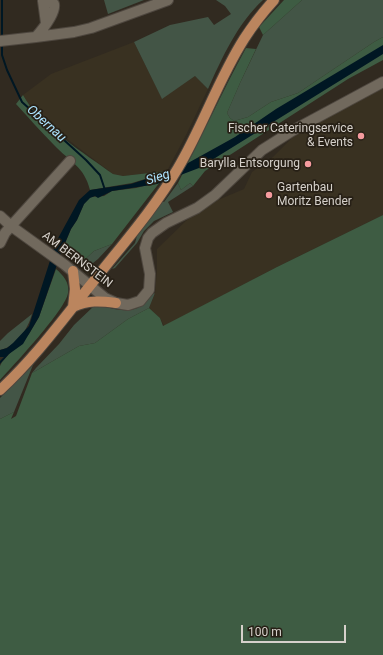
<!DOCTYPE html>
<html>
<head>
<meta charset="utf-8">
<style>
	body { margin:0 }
	#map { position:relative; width:383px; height:655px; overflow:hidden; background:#312a20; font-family:Roboto,sans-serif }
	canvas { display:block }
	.scale { position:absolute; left:241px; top:625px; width:105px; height:18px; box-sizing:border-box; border:2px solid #d6d1cb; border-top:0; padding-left:5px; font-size:12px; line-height:14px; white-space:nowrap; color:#d6d1cb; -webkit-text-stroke:3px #272016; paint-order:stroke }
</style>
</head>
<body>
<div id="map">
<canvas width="383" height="655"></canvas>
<div class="scale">100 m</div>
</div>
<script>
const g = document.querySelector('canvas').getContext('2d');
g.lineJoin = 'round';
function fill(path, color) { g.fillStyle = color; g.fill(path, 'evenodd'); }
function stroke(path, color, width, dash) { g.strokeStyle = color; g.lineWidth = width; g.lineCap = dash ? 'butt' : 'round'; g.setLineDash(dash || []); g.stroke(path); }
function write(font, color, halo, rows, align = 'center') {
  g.font = font + ' Roboto,sans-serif'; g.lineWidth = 3.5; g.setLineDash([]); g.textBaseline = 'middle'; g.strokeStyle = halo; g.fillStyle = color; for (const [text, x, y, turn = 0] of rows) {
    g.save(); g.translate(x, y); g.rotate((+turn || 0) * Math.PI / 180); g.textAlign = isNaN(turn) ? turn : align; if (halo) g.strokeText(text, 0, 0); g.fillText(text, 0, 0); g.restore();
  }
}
const industrial = new Path2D(`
	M 134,42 L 162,98 L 195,76 L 208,89 L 187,133 L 167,171 L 123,176 L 113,174 L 50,126 L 27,102 L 23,95 L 51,74 Z
	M 383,88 L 383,215 L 277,267 L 164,326 L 160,318 L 149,308 L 155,293 L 157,271 L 157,249 L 188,219 L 218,200 L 244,189 L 252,172 L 273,157 L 296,134 L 368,95 Z`);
const green = new Path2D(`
	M 104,0 L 144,0 L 108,14 Z
	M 216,0 L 263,0 C 237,24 222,58 208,89 L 195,76 L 162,99 L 134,42 L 170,25 L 208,17 L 214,25 L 231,14 L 225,6 Z
	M 302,0 L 383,0 L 383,37 L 374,42 L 298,93 L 271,102 L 248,117 L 234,121 L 230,118 L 227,113 L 240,83 L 263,35 Z
	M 178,183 L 181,190 L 190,183 L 193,186 L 168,202 L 173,212 L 154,221 L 144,231 L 137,243 L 115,268 L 112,269 L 135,243 L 137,236 L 162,202 L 164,202 Z
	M 112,244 L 98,259 L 93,263 L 83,261 L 94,251 Z
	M 155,293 L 149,308 L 128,319 L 95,343 L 79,346 L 32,373 L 36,368 L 59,344 L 74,325 L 95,305 C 109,307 128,315 141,306 C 147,303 149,296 155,293 Z
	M 32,314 C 28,329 16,347 0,350 L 0,341 L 8,333 Z
	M 33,365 L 14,412 L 0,419 L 0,398 Z`);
const forest = new Path2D(`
	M 284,0 L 302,0 L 263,35 L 259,27 Z
	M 383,37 L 383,60 L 348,79 L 205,171 L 193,186 L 190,183 L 181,190 L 178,183 C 201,138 222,92 246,48 L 256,49 L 240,83 L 227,113 L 230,118 L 234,121 L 248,117 L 271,102 L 298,93 L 374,42 Z
	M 23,95 C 39,125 85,154 113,174 L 123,176 L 167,171 L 165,173 L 132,183 L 90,190 C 84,166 70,162 54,145 C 41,132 29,118 16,104 Z
	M 160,182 L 112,244 L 94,251 L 83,261 L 62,251 L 71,229 L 77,220 L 84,204 L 90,197 L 104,196 L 112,191 L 136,188 Z
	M 383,215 L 383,655 L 0,655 L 0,419 L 14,412 L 11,419 L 16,416 L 32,373 L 79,346 L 95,343 L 128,319 L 149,308 L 160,318 L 163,326 L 277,267 Z
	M 56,269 C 63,275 70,283 68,293 C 66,309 14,365 0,380 L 0,366 L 2,362 L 9,354 L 29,334 L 39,317 Z`);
const water = new Path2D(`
	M 383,45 L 383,54 L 199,168 L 157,184 L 112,191 L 98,198 L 95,196 L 90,198 L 84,204 L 77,220 L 71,229 L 62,250 L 39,317 L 23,344 L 9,354 L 0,364 L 0,361 L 4,357 L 0,357 L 0,350 L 7,348 L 13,343 L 29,326 L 56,242 L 79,200 L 90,190 L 131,184 L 165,173 L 188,163 L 235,137 L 276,109 Z`);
const stream = new Path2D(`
	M 2,0 L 2,37
	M 2,43 L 2,55 L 7,70 L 22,102 L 86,160 L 100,175 L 105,190`);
const minor = new Path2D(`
	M 36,37 C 42,30 56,13 54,4 L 43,1 L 46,23
	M 0,41 L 36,37 L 74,32 L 91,28 L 168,0
	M 0,216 L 11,226 L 65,265 L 105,298 L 116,303 L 128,305 L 140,301 L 149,290 L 150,274 L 145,248 L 148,238 L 152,233 L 166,223 L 197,208 L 215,195 L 262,150 L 292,131 L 383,82
	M 0,243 L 5,233 L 11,226 L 70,161`);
const major = new Path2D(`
	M 73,271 L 75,289 L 73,307
	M 73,307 C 88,300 100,301 116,303
	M 0,390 C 35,358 63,319 93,282 C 122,245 154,209 178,168 C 203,126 218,80 244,39 C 253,25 263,12 274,0`);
const markers = [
	[361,136,4,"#f59b9e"],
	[308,164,4,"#f59b9e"],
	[269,195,4,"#f59b9e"]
];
const poiNames = [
	["Fischer Cateringservice",353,129],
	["& Events",353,143],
	["Barylla Entsorgung",300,164],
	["Gartenbau",277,188,"left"],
	["Moritz Bender",277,202,"left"]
];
const streetNames = [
	["AM BERNSTEIN",77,260,37]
];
const waterNames = [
	["Obernau",46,124,42],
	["Sieg",158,178,-18]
];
fill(industrial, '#393121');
fill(green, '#435546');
fill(forest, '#3e5c43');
fill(water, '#001723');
stroke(stream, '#001723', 2);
stroke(minor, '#4e473f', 12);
stroke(major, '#4e473f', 12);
stroke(minor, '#71695d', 10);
stroke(major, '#bb855e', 10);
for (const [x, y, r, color] of markers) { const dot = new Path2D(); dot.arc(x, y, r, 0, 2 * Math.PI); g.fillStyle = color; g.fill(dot); stroke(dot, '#272016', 1.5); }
write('12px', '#d6d1cb', '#272016', poiNames, 'right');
write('12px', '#d6d1cb', '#272016', streetNames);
write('italic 13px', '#ade4ff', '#272016', waterNames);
</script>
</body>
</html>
